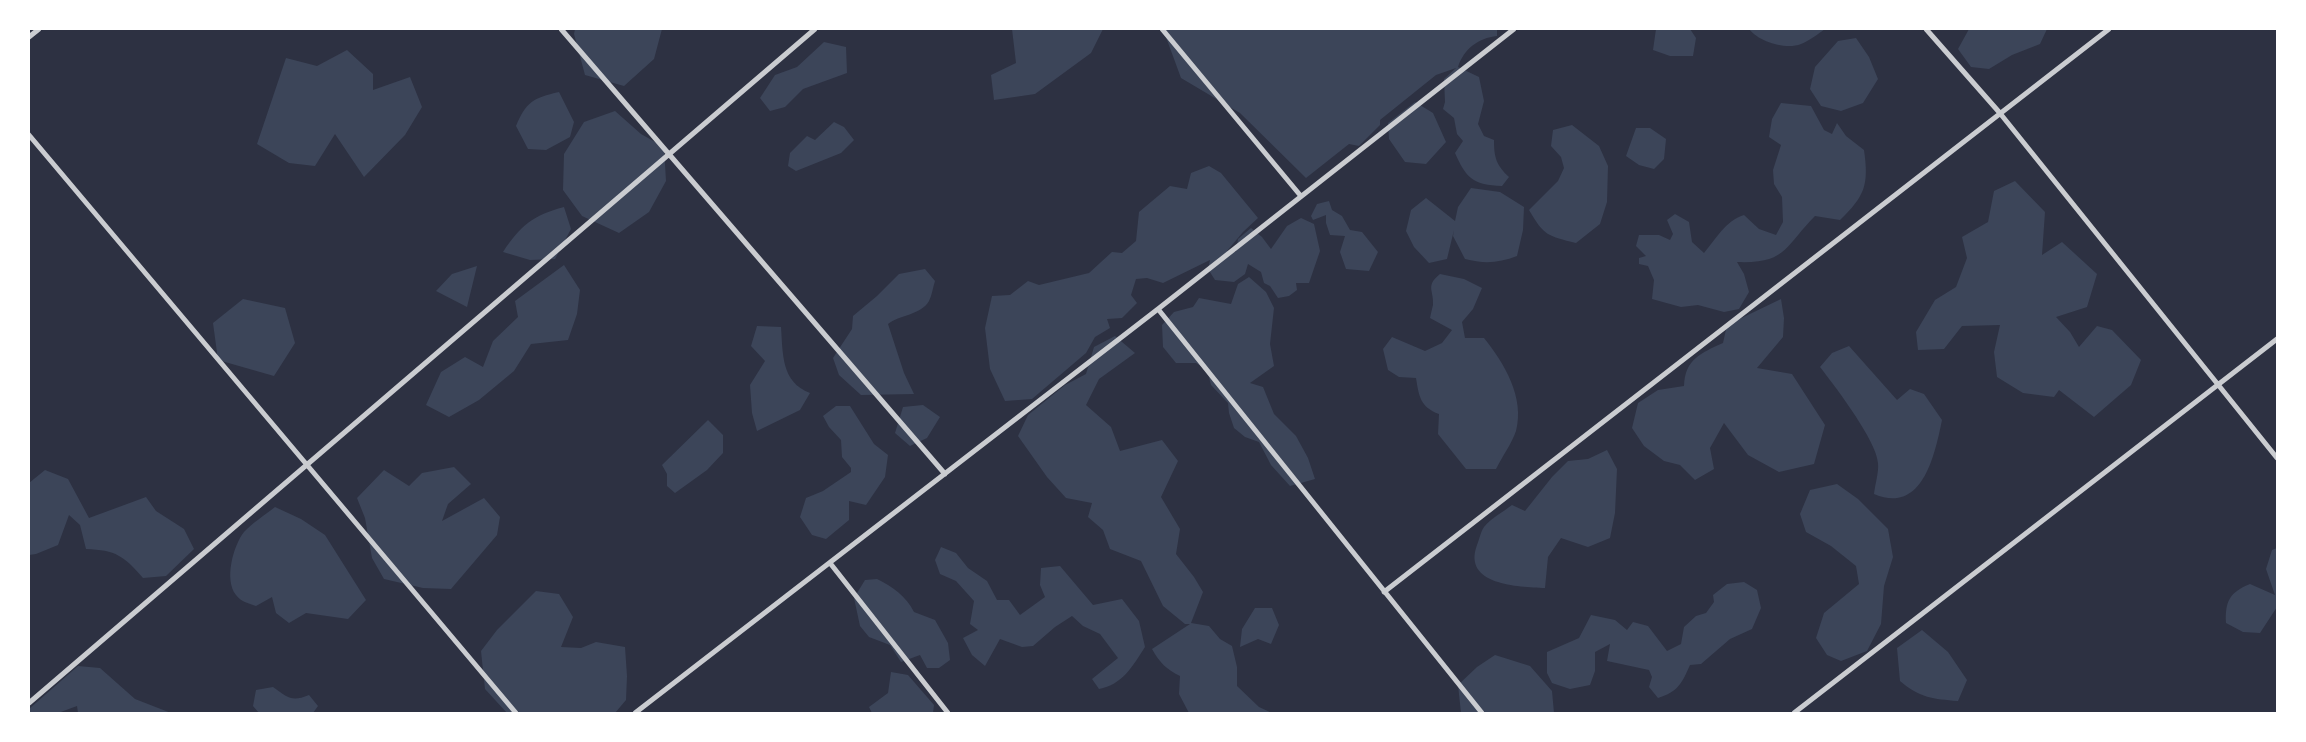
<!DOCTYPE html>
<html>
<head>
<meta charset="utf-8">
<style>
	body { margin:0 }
	#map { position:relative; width:2306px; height:742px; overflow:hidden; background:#2d3142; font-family:Quicksand,sans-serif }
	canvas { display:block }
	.frame { position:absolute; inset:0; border:30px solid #fff; pointer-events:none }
</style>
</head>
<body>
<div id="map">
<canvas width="2306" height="742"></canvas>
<div class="frame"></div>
</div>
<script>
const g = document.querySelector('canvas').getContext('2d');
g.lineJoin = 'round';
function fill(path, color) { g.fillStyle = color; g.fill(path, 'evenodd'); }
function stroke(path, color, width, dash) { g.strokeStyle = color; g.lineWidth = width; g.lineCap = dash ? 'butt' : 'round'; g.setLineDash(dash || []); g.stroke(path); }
const green = new Path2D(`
	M 575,29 L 662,29 L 654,59 L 624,86 L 585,75 L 574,34 Z
	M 1012,29 L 1103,29 L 1091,53 L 1035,94 L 994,100 L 991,75 L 1016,63 Z
	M 1163,29 L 1497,29 L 1497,36 C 1478,38 1464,49 1458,67 L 1479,77 L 1484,101 L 1478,124 L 1484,136 L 1494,140 C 1494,157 1496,165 1509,177 L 1502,186 C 1473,185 1466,178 1455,153 L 1463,141 L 1457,134 L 1454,118 L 1443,109 L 1445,102 L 1444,79 L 1456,68 L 1436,75 L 1380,120 L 1380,125 L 1359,146 L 1349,144 L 1306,178 L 1240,113 L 1181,78 Z
	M 1656,29 L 1690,29 L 1696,38 L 1693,56 L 1670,56 L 1653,50 Z
	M 1749,29 L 1825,29 C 1818,34 1809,41 1801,44 C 1786,50 1759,42 1749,29 Z
	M 1969,29 L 2047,29 L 2040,44 L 2012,55 L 1989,69 L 1971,67 L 1958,49 Z
	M 1856,38 L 1869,57 L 1878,79 L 1863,103 L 1841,111 L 1821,106 L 1810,89 L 1815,67 L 1838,41 Z
	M 824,42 L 846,47 L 847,73 L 803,89 L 785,107 L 770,111 L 760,98 L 775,75 L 797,67 Z
	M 347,50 L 373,74 L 373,90 L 410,77 L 422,107 L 405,135 L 364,177 L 335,134 L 315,166 L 289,163 L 257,144 L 286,58 L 317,66 Z
	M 559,92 L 574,122 L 570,137 L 546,150 L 528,149 L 516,126 C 526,102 533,98 559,92 Z
	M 1415,102 L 1433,113 L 1446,142 L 1426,164 L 1405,162 L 1389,139 L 1388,123 Z
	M 1781,103 L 1811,106 L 1824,130 L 1832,134 L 1837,123 L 1846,136 L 1864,150 C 1869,185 1865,196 1840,220 L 1815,216 C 1785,246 1787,264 1737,262 L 1744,274 L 1749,292 L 1739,309 L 1724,312 L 1698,305 L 1681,307 L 1652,299 L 1654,280 L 1648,266 L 1639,264 L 1639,258 L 1646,256 L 1636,246 L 1639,235 L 1659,235 L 1670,240 L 1673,234 L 1667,220 L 1675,214 L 1689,222 L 1692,242 L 1704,253 C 1716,239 1725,221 1744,215 L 1759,229 L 1776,235 L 1783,222 L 1782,197 L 1774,184 L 1773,170 L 1781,145 L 1769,137 L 1772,119 Z
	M 615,111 L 641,134 L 664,147 L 666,181 L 649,212 L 619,233 L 582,216 L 563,190 L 564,154 L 584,122 Z
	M 834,122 L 844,127 L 854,140 L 841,153 L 796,171 L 788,166 L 790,153 L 807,136 L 815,140 Z
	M 1572,125 L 1599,146 L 1608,166 L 1607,202 L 1600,224 L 1576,243 C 1548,236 1544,236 1529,210 L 1558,181 L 1564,168 L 1561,157 L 1551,146 L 1553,130 Z
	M 1636,128 L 1650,128 L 1666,139 L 1664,159 L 1654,169 L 1639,165 L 1626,156 Z
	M 1209,166 L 1221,173 L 1258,218 L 1243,232 L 1227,251 L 1236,252 L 1238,239 L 1251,228 L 1262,237 L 1271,249 L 1287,226 L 1301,218 L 1314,224 L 1320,251 L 1309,283 L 1296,283 L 1297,290 L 1289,296 L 1278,298 L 1270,286 L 1264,283 L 1261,272 L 1248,264 L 1245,274 L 1234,282 L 1215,280 L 1208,269 L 1210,260 L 1163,283 L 1147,278 L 1136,279 L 1131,295 L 1137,303 L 1122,318 L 1107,319 L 1110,328 L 1095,337 L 1086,353 L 1032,399 L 1005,401 L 990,369 L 985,328 L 992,296 L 1010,295 L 1028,281 L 1039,285 L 1089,273 L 1112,252 L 1122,253 L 1136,241 L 1139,212 L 1170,186 L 1187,189 L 1191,173 Z
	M 2015,181 L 2045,212 L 2042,255 L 2062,242 L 2097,274 L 2087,307 L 2056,317 L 2070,332 L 2079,347 L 2097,326 L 2112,330 L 2141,360 L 2131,385 L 2094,417 L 2059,390 L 2054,397 L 2023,393 L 1997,377 L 1994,352 L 2000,325 L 1962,326 L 1944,349 L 1918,350 L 1916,332 L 1935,300 L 1956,287 L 1967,258 L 1962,237 L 1988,222 L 1994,191 Z
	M 1471,188 L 1500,192 L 1524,207 L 1523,230 L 1517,256 C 1499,263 1484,264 1465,259 L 1453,236 L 1454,230 L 1447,259 L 1429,263 L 1414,247 L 1406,231 L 1411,210 L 1426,198 L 1455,221 L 1458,207 Z
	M 1329,201 L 1332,210 L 1342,216 L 1350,230 L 1362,232 L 1378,252 L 1369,271 L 1346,269 L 1340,252 L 1345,236 L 1330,235 L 1326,223 L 1326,215 L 1313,220 L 1311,216 L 1317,204 Z
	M 564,207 L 571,229 L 555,259 L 530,260 L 503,252 C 520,226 533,215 564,207 Z
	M 564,265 L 580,290 L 577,314 L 568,340 L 531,344 L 514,371 L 479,400 L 449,417 L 426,405 L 441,372 L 465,357 L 483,367 L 493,341 L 518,317 L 515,301 Z
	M 477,266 L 467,307 L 436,291 L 452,274 Z
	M 925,269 L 935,281 C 933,287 932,295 929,301 C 921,315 899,315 888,324 L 904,373 L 914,394 L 861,395 L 839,375 L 833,358 L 852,329 L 853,316 L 877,296 L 899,274 Z
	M 1440,274 L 1464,279 L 1482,288 L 1473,309 L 1462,322 L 1465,338 L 1484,338 C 1504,363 1525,397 1516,431 C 1512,443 1502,457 1496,469 L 1466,469 L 1438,434 L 1439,414 C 1420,407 1419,396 1416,378 L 1399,377 L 1388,370 L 1383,349 L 1392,337 L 1425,351 L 1442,343 L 1452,330 L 1430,318 C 1431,313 1432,309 1433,305 C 1434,290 1425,286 1440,274 Z
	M 1249,277 L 1266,292 L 1274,308 L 1270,344 L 1274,366 L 1250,383 L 1263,387 L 1274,414 L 1296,436 L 1308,458 L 1315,479 L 1290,486 L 1271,465 L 1259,442 L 1245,437 L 1234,428 L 1229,413 L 1228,403 L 1211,385 L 1207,370 L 1196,363 L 1176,363 L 1163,347 L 1162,325 L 1174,312 L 1193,307 L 1199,298 L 1231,304 L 1238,284 Z
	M 243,299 L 285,308 L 295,343 L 274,376 L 218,360 L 213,323 Z
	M 1781,299 L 1784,318 L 1783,337 L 1757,368 L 1792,374 L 1825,425 L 1814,464 L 1779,472 L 1748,455 L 1724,423 L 1710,448 L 1714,469 L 1695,480 L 1680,465 L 1664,461 L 1644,446 L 1632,428 L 1638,403 L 1658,390 L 1684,386 C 1685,359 1701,353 1723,343 L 1727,325 Z
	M 757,326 L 781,327 C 783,354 781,382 810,393 L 800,410 L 757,431 L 752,413 L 750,385 L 765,361 L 751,346 Z
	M 1115,336 L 1135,353 L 1099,379 L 1086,405 L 1111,427 L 1120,451 L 1162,440 L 1178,461 L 1161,497 L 1180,529 L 1176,554 L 1194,577 L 1203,592 L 1191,623 L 1209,626 L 1220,639 L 1232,646 L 1237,667 L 1237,686 L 1259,707 L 1272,713 L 1189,713 L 1179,694 L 1180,676 C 1166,669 1160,663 1152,649 L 1190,624 L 1185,624 L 1163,606 L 1141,561 L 1110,549 L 1103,530 L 1088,517 L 1092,503 L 1066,498 L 1047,477 L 1018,436 L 1028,415 L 1065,385 L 1086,374 L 1094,347 Z
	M 1849,346 L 1897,400 L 1910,389 L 1924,394 L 1942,420 C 1935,454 1923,515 1874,494 C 1875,484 1879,472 1878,463 C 1877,441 1834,385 1820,367 L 1832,353 Z
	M 923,405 L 940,417 L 927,438 L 910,446 L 895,433 L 903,407 Z
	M 836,406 L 850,406 L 874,444 L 888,455 L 885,477 L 866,505 L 849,501 L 849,520 L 826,539 L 812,535 L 800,517 L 806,498 L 823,491 L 851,472 L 851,468 L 842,457 L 841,440 L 829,427 L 823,416 Z
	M 708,420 L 723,435 L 723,453 L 707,470 L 675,493 L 667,486 L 667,474 L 662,465 Z
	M 1607,450 L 1617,469 L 1615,513 L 1610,538 L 1588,547 L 1561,538 L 1548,557 L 1545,588 C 1518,587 1462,585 1477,545 C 1479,540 1481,531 1484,527 C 1491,518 1503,512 1512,505 L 1525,511 L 1552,477 L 1568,461 L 1588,459 Z
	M 454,467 L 471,484 L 448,504 L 442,521 L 484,498 L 500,517 L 497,535 L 451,589 L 423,588 L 384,579 L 372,558 L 365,518 L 357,498 L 384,470 L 409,486 L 422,473 Z
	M 45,470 L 68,479 L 89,518 L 146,497 L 156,511 L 184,529 L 194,549 L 166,576 L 143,578 C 124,556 116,550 86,549 L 80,525 L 69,515 L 58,545 L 36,554 L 29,555 L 29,483 Z
	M 1837,484 L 1858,499 L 1888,529 L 1893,557 L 1884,586 L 1881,624 L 1867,651 L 1841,661 L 1827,655 L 1816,638 L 1824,613 L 1859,584 L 1856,566 L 1831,546 L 1806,532 L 1800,514 L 1810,490 Z
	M 275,507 L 301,519 L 325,535 L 366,600 L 348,619 L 306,613 L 289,623 L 276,613 L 272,597 L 256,606 C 248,603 241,602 236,595 C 224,580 233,546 244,532 C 252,523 265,515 275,507 Z
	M 941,547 L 956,553 L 968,568 L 987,581 L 997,600 L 1009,600 L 1020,615 L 1045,597 L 1040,585 L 1041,568 L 1060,566 L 1093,605 L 1122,599 L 1139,621 L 1145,647 C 1133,666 1122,685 1099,689 L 1092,679 L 1118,658 L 1100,634 L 1083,626 L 1072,616 L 1055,627 L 1033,646 L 1022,647 L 1000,639 L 985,666 L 972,655 L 963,638 L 978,630 L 970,624 L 974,601 L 956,581 L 940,574 L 935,560 Z
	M 2277,548 L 2277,607 L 2260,633 L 2243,632 L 2226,623 C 2225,601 2230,592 2250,584 L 2275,595 L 2266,569 L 2272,550 Z
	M 877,579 C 893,587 906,596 914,612 L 935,620 L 948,643 L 950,660 L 939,668 L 927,668 L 920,655 L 901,662 L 890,645 L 869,637 L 860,626 L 854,598 L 865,580 Z
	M 1744,582 L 1757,590 L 1761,608 L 1752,629 L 1730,639 L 1701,664 L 1690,665 C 1682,683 1678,692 1658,698 L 1649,687 L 1652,677 L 1649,670 L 1607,661 L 1610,644 L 1595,652 L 1595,671 L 1590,685 L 1570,689 L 1552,683 L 1547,673 L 1547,652 L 1579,638 L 1591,615 L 1615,620 L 1627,630 L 1633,622 L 1648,626 L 1667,651 L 1681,644 L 1684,627 L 1696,616 L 1706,613 L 1714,602 L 1713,595 L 1727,584 Z
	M 536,591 L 559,594 L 573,617 L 561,647 L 581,648 L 596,642 L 625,647 L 627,676 L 626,700 L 615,713 L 507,713 L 485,689 L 481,651 L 497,630 Z
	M 1255,608 L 1272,608 L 1279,625 L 1271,644 L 1258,639 L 1240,647 L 1242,629 Z
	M 1922,630 L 1948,652 L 1967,680 L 1958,701 C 1933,699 1920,698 1900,681 L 1897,648 Z
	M 1495,655 L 1530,666 L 1552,691 L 1554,713 L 1461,713 L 1458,685 L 1477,667 Z
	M 78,666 L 100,668 L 135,699 L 171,713 L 78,713 L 77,706 L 58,713 L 29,713 L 29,709 Z
	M 891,672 L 908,675 L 934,705 L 933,713 L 872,713 L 869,707 L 888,693 Z
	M 273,687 C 288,698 292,702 309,695 L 318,706 L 313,713 L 259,713 L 253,706 L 256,690 Z`);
const minor = new Path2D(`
	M 561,29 L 945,474
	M 1162,29 L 1300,195
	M 1926,29 L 1999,112 L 2277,458
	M 29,37 L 39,29
	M 29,135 L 516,713
	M 1158,309 L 1482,713
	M 830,563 L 948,713
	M 1384,592 L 2109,29
	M 29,703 L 815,29
	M 635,713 L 1158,309 L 1514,29
	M 1794,713 L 2277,339`);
fill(green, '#3c4559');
stroke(minor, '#caccd0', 5);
</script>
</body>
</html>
